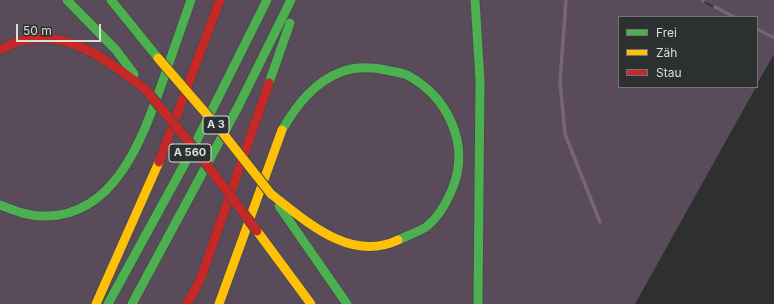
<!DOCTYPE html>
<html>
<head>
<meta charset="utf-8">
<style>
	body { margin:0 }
	#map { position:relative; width:774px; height:304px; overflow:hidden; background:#2e2f2f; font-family:Inter,sans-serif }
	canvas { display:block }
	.legend { position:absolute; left:618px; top:16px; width:140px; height:72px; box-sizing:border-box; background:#2d3030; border:1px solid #737675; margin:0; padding:5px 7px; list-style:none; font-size:12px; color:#dbdedd }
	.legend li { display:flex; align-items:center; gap:8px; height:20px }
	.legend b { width:20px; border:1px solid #737675 }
	.scale { position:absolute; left:16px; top:24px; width:85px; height:18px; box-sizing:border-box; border:2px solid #dbdedd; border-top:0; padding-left:5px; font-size:12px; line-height:14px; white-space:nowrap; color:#dbdedd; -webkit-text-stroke:3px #2d3030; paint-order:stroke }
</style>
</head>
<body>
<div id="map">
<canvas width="774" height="304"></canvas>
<ul class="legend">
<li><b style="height:5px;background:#4caf50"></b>Frei</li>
<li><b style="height:5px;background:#ffc107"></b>Zäh</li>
<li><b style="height:5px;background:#c62828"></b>Stau</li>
</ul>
<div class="scale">50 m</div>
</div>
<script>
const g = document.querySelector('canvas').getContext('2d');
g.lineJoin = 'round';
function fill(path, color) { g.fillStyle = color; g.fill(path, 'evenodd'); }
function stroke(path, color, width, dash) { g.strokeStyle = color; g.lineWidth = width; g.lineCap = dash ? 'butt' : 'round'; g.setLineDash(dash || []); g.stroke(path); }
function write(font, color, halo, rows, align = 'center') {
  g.font = font + ' Inter,sans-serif'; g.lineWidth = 4; g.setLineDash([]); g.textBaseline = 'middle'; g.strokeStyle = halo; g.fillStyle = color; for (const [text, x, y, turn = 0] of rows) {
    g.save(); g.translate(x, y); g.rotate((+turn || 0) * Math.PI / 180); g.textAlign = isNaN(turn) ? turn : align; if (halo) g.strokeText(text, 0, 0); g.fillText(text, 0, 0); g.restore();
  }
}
const green = new Path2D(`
	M 0,0 L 699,0 L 731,17 L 619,17 L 619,87 L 756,87 L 635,304 L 0,304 Z
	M 702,0 L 774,0 L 774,37 L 757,28 L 757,17 L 735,17 Z
	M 757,31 L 774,40 L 774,54 L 757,84 Z`);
const stream = new Path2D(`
	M 566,0 L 560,82 L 565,134 L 600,222
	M 702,0 L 703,1
	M 715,7 L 734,17
	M 757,29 L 774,38`);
const fast = new Path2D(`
	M 67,0 L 116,50 L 134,74
	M 111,0 L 158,58
	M 475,0 L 480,80 L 478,304
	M 269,83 L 290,23
	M 282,130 C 296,106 314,82 341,72 C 357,66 371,67 386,70 C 393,72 401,72 407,75 C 447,96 470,143 453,187 C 447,202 439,217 426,227 C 418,232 407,236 398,240
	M 0,205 C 15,211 30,217 47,216 C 115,215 142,139 161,86 C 171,57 181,29 191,0
	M 279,206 L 347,304
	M 108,304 L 190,154 L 267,0
	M 132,304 L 239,105 L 291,0`);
const slow = new Path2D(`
	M 271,194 C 306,221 350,263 398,240
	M 257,231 L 311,304
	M 96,304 L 159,162
	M 219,304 L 282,130`);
const jam = new Path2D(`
	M 0,50 C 6,47 13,43 20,41 C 66,27 112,63 146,90
	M 159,162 L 220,0
	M 187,304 L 201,278 L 269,83`);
const slowBridge = new Path2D(`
	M 158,58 L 222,132 L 271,194`);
const jamBridge = new Path2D(`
	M 146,90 L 198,153 L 257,231`);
const shields = [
	[216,125,26],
	[190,153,42]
];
const shieldNames = [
	["A 3",216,125],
	["A 560",190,153]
];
fill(green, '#594b5a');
stroke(stream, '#79627b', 3.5);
stroke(fast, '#4a4b4b', 11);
stroke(slow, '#4a4b4b', 11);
stroke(jam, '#4a4b4b', 11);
stroke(fast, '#4caf50', 9);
stroke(slow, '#ffc107', 9);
stroke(jam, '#c62828', 9);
stroke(slowBridge, '#4a4b4b', 11, []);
stroke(jamBridge, '#4a4b4b', 11, []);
stroke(slowBridge, '#ffc107', 9);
stroke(jamBridge, '#c62828', 9);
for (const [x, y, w] of shields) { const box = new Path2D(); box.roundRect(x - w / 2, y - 9, w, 18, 3); g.fillStyle = '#2d3030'; g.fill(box); stroke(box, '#dbdedd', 1); }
write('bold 11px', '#dbdedd', null, shieldNames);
</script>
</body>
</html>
